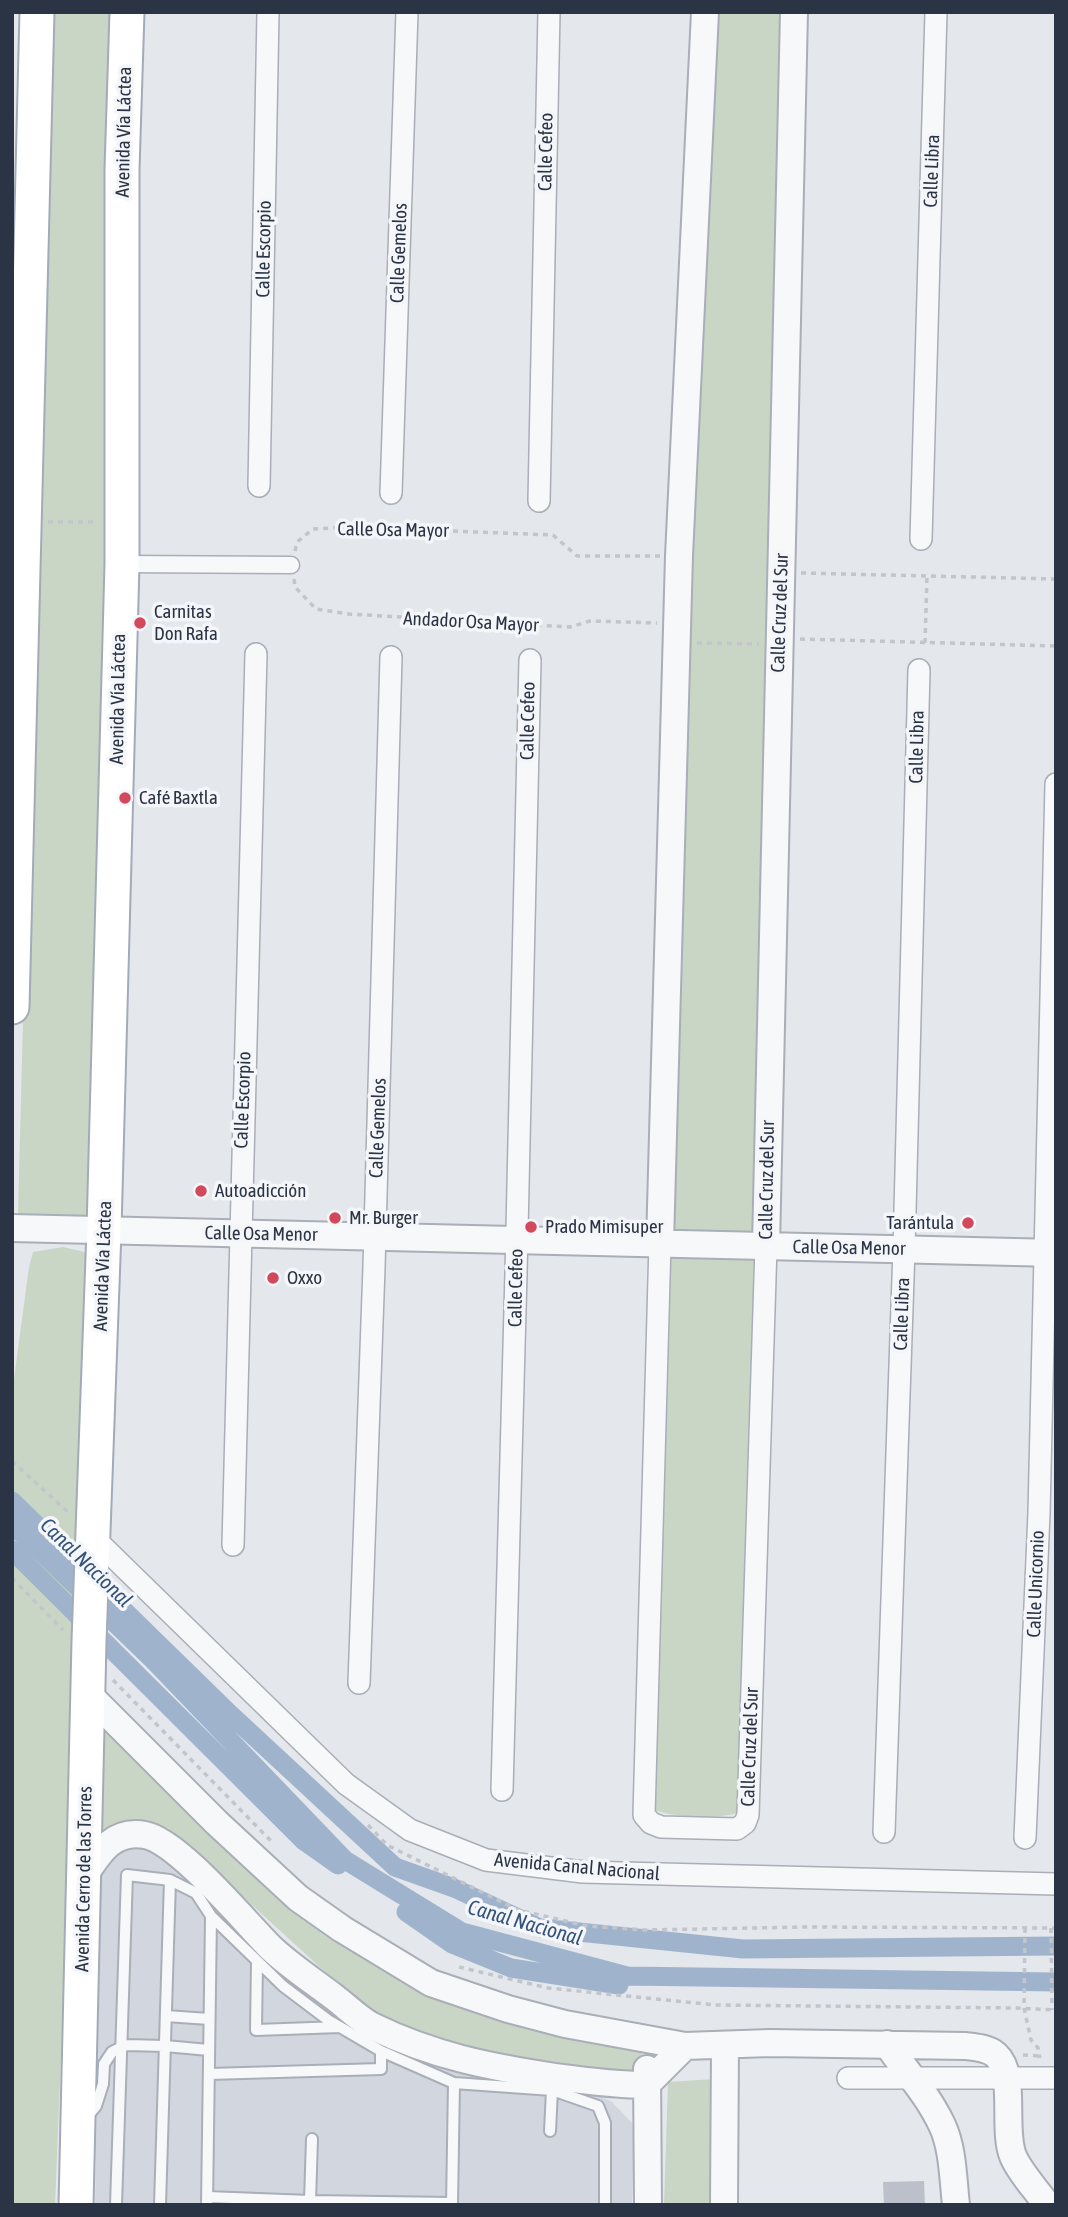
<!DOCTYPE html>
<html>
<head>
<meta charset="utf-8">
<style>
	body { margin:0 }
	#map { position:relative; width:1068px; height:2217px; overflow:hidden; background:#e4e7ec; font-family:"Asap Condensed",sans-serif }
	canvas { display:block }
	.frame { position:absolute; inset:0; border:14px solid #2b3445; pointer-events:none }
</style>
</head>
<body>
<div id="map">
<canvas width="1068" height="2217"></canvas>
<div class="frame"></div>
</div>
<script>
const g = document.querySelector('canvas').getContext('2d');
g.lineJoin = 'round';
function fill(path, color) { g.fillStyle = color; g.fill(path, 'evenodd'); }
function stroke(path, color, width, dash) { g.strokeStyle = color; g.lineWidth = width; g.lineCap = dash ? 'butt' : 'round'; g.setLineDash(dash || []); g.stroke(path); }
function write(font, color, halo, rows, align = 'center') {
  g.font = font + ' "Asap Condensed",sans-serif'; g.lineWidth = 7; g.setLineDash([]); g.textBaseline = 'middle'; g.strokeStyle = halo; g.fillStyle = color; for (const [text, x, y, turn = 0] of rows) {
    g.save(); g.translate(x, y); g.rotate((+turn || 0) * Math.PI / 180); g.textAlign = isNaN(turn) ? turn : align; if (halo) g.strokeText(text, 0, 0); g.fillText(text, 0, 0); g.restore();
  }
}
const built = new Path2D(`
	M 133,1844 L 152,1848 L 171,1863 L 251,1945 L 327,2008 L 597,2094 L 612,2102 L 632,2123 L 634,2135 L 632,2205 L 95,2205 L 100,1871 L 106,1859 Z`);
const green = new Path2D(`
	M 49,12 L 122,12 L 101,1217 L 18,1215 Z
	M 710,12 L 787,12 L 742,1811 C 726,1820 667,1818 651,1808 L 663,1274 Z
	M 63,1247 L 93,1254 L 55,2205 L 12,2205 L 12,1394 L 29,1267 L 33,1252 Z
	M 98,1723 L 432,1989 L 589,2039 L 642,2052 L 639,2075 L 612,2078 L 454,2045 L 372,2015 L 168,1828 L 150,1824 L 94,1840 Z
	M 715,2079 L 713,2205 L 664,2205 L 668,2082 Z`);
const canal = new Path2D(`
	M 12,1501 L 230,1714 L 395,1867 L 454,1888 L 540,1928 L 743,1949 L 1056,1946
	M 12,1524 L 153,1660 L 345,1860 L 462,1932 L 627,1976 L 1056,1982
	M 12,1550 L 304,1841 L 338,1865
	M 406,1912 L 452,1944 L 511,1968 L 619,1985`);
const building = new Path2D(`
	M 924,2181 L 925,2205 L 884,2205 L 883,2182 Z`);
const path = new Path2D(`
	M 48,522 L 97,522
	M 295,551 L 297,542 L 313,529 L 348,527 L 553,535 L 577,556 L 660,556
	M 801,573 L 1056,579
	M 294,579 L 295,587 L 316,609 L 349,614 L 570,627 L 590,621 L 657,623
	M 800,639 L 1056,646
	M 697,643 L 759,644
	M 925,643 L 927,576
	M 12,1461 L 70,1514
	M 12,1578 L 63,1630
	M 113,1680 L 272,1842
	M 368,1825 L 387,1845 L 518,1910 L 587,1926 L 645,1930 L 807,1927 L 1056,1928
	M 1025,1928 L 1024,2008 L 1031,2040 L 1038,2048 L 1040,2058
	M 1051,1928 L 1052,2010
	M 459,1967 L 548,1988 L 716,2005 L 1015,2008 L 1056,2010
	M 1023,2055 L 1040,2056`);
const service = new Path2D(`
	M 257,1961 L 256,2030 L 340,2027
	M 166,2016 L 209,2019
	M 381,2051 L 454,2083
	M 86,2118 L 96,2106 L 103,2084 L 104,2064 L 112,2052 L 126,2045 L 165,2046 L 209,2050
	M 550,2131 L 552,2090
	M 207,2197 L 310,2201 L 452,2203
	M 310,2201 L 312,2139
	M 116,2205 L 127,1875 L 170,1880 L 196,1893 L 211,1916 L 283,1986 L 328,2020 L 381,2051 L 381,2069 L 209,2074
	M 160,2205 L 170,1880
	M 207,2205 L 211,1916
	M 452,2205 L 454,2083 L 552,2090 L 598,2106 L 605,2123 L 605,2205`);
const pedestrian = new Path2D(`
	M 122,564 L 291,565`);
const minor = new Path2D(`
	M 259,486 L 268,12
	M 391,493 L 407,12
	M 539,501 L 549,12
	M 921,539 L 936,12
	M 660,1243 L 644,1815 L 651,1823 L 661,1827 L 737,1829 L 745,1823 L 748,1815 L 766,1246
	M 93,1537 L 346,1784 L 410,1830 L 486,1860 L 583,1872 L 1056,1884
	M 233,1545 L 256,654
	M 359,1683 L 374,1267 L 391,657
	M 502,1790 L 516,1273 L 530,660
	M 884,1832 L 904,1249 L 919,670
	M 1025,1838 L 1039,1513 L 1056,784
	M 848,2078 L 1056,2078`);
const tertiary = new Path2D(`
	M 12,1228 L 1056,1253
	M 660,1243 L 679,556 L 705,12
	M 766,1246 L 794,12
	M 88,1694 L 217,1823 L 298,1898 L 342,1929 L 431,1983 L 508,2009 L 565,2024 L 685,2046 L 770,2043 L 965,2046 C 975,2047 988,2048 996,2055 C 1017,2074 1002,2129 1013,2156 C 1020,2173 1036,2189 1047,2205
	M 84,1876 C 99,1853 113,1829 145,1835 C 178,1841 245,1922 271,1948 C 290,1966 313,1981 334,1997 C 346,2006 359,2019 372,2026 C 433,2056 490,2067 556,2077 C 586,2081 616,2085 646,2085 L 685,2046
	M 887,2044 C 905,2070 928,2095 942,2125 C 953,2148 953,2179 956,2205
	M 647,2069 L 648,2205
	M 724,2205 L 725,2046`);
const primary = new Path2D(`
	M 12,1007 L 37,12
	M 76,2205 L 89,1641 L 104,1230 L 122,564 L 122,169 L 127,12`);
const markers = [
	[140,623,7,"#d1495b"],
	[125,798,7,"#d1495b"],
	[201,1191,7,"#d1495b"],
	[335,1218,7,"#d1495b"],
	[968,1223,7,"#d1495b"],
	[531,1227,7,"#d1495b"],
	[273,1278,7,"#d1495b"]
];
const streetNames = [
	["Avenida Vía Láctea",124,132,-89],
	["Calle Cefeo",546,152,-89],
	["Calle Libra",932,171,-88],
	["Calle Escorpio",264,249,-89],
	["Calle Gemelos",399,253,-88],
	["Calle Osa Mayor",393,530,1],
	["Calle Cruz del Sur",780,613,-88],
	["Andador Osa Mayor",471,622,3],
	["Avenida Vía Láctea",118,699,-89],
	["Calle Cefeo",528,721,-89],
	["Calle Libra",917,747,-89],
	["Calle Escorpio",243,1100,-88],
	["Calle Gemelos",378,1128,-88],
	["Calle Cruz del Sur",767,1180,-89],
	["Calle Osa Menor",261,1234,1],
	["Calle Osa Menor",849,1248,1],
	["Avenida Vía Láctea",103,1266,-88],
	["Calle Cefeo",516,1288,-89],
	["Calle Libra",902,1314,-88],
	["Calle Unicornio",1036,1584,-88],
	["Calle Cruz del Sur",750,1747,-88],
	["Avenida Canal Nacional",577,1867,5],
	["Avenida Cerro de las Torres",84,1879,-89]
];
const poiNames = [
	["Carnitas",154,612],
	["Don Rafa",154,634],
	["Café Baxtla",139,798],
	["Autoadicción",215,1191],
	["Mr. Burger",349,1218],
	["Tarántula",954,1223,"right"],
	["Prado Mimisuper",545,1227],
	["Oxxo",287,1278]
];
const waterNames = [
	["Canal Nacional",86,1563,44],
	["Canal Nacional",525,1923,16]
];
fill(built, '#d2d6de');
fill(green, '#c9d6c5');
stroke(canal, '#9fb4cc', 19);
fill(building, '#bbc0ca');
stroke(service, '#a9aeb7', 14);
stroke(pedestrian, '#a9aeb7', 19);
stroke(minor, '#a9aeb7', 24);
stroke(tertiary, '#a9aeb7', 30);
stroke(primary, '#a3abb8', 37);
stroke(path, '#c2c5cb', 3.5, [5, 5]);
stroke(service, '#f7f8fa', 10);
stroke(pedestrian, '#f7f8fa', 16);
stroke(minor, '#f7f8fa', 21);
stroke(tertiary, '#f7f8fa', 26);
stroke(primary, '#fff', 33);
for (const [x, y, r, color] of markers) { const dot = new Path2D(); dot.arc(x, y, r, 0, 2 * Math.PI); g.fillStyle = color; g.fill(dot); stroke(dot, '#f4f6f9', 2.5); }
write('19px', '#2b3445', '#f4f6f9', streetNames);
write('19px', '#2b3445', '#f4f6f9', poiNames, 'left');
write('italic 21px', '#34527a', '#f4f6f9', waterNames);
</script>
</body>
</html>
